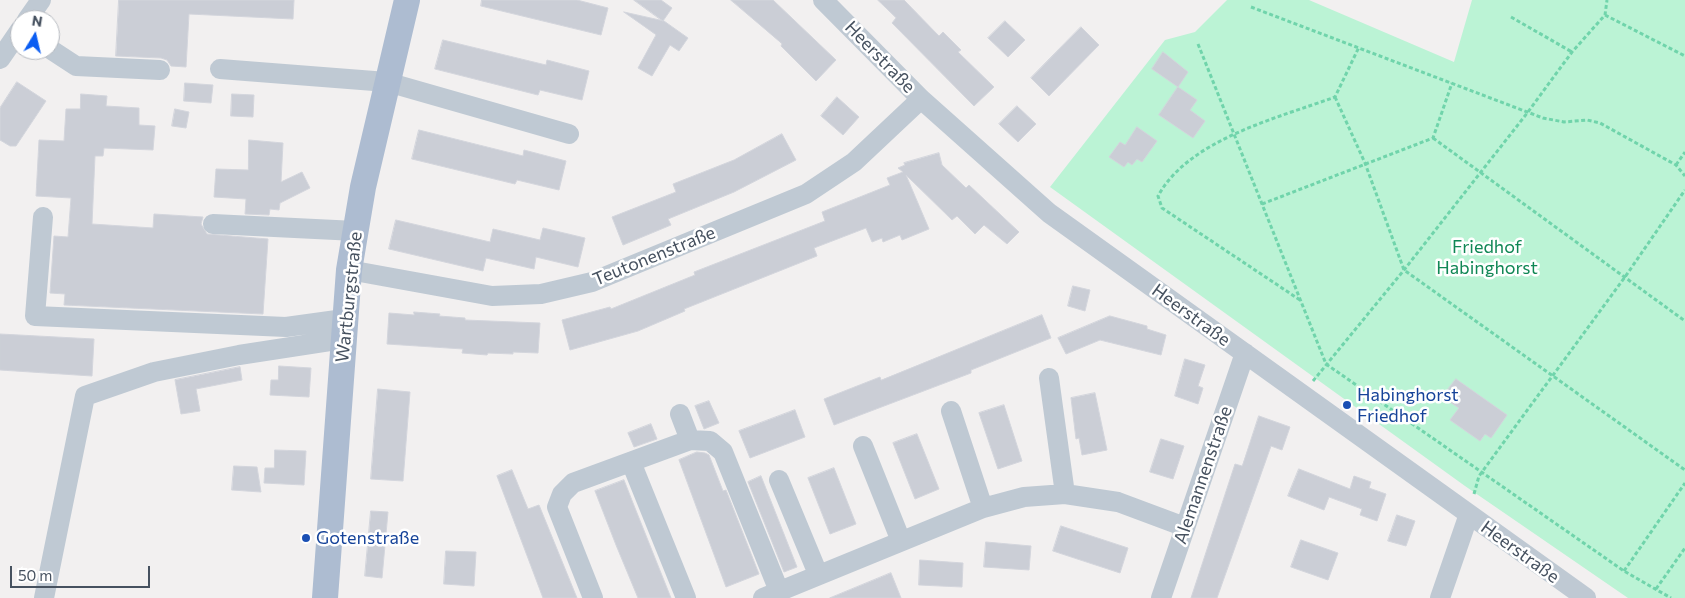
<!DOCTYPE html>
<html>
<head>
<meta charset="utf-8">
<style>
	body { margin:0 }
	#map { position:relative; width:1685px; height:598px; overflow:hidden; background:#f2f0f0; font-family:Commissioner,sans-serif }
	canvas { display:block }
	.north { position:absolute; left:10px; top:10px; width:50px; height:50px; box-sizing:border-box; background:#fff; border:1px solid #b5b9bf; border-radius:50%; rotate:9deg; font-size:14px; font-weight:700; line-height:20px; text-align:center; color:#46515f }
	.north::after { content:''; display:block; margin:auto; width:18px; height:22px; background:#0b5df2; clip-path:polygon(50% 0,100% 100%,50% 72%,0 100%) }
	.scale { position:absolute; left:10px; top:566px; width:140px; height:22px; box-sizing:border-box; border:2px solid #46515f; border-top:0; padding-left:6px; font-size:15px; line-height:18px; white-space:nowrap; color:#46515f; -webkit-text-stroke:4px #fff; paint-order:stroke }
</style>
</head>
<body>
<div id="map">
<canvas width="1685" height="598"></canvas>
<div class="north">N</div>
<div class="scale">50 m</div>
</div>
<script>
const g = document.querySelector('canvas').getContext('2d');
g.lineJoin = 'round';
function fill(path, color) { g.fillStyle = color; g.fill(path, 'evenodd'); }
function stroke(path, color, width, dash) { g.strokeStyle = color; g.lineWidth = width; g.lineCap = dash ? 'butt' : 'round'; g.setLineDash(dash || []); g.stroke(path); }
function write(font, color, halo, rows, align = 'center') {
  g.font = font + ' Commissioner,sans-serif'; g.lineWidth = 5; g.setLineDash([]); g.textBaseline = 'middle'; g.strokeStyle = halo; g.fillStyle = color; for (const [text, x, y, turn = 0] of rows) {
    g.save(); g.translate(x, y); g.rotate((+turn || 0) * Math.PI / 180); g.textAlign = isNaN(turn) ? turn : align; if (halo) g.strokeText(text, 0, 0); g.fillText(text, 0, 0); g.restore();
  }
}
const green = new Path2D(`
	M 1227,0 L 1309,0 L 1454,62 L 1472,0 L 1685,0 L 1685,598 L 1628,598 L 1465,486 L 1050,187 L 1165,40 L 1195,32 Z`);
const building = new Path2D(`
	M 119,0 L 294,0 L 293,19 L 189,14 L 186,67 L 171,66 L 167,60 L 161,58 L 116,56 Z
	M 482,0 L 577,0 L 608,8 L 601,35 L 481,6 Z
	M 634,0 L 661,0 L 672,8 L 663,21 Z
	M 731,0 L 773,0 L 836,60 L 816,81 L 781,46 L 782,44 Z
	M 878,0 L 904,0 L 939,36 L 943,32 L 961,50 L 958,52 L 994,87 L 974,106 L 892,23 L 896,18 Z
	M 624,12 L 664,21 L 688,38 L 679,51 L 670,45 L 652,76 L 638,68 L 656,35 Z
	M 1005,21 L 1025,40 L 1008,57 L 988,38 Z
	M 1081,27 L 1099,45 L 1049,96 L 1031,78 Z
	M 443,40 L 546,65 L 547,60 L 589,71 L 582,100 L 540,90 L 538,95 L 435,69 Z
	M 1163,52 L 1188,72 L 1178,87 L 1152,69 Z
	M 17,82 L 46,101 L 16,146 L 10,146 L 0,140 L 0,108 Z
	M 185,83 L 213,85 L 211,103 L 184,101 Z
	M 1178,87 L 1197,100 L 1190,110 L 1205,121 L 1193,138 L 1159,115 Z
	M 81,94 L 107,96 L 106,106 L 139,108 L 139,125 L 155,126 L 153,150 L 104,148 L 103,156 L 95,156 L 92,224 L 153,228 L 154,214 L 203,217 L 201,224 L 207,234 L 268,239 L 263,314 L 64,305 L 65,294 L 50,293 L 54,236 L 68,237 L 71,198 L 36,196 L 39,140 L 64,141 L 66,109 L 80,109 Z
	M 232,94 L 254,95 L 253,117 L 231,116 Z
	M 837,97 L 859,117 L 843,135 L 821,116 Z
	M 1017,106 L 1036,124 L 1018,142 L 999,124 Z
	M 175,109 L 189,112 L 186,128 L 172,126 Z
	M 1137,127 L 1157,141 L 1142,162 L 1137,159 L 1132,165 L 1128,162 L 1124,167 L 1109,157 L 1120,142 L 1125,145 Z
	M 419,130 L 523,156 L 524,150 L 566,161 L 559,190 L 517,180 L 515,184 L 412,159 Z
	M 782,134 L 796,160 L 734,192 L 668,219 L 671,225 L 623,245 L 612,217 L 676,192 L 673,184 L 734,160 Z
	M 249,140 L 283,143 L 281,182 L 302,172 L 310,188 L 280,203 L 279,210 L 270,209 L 269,215 L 245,214 L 246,199 L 214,197 L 216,169 L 248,170 Z
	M 939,153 L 942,165 L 966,188 L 969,185 L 1019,232 L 1007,244 L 984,225 L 975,234 L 957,216 L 952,220 L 906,175 L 929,229 L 902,240 L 900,235 L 883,242 L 882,238 L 872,242 L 866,228 L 814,248 L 817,256 L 684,309 L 685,311 L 638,331 L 570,350 L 562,320 L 610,307 L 611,309 L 695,275 L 694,272 L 825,221 L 822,212 L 890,185 L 887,178 L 903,172 L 898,168 L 905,165 L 904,163 Z
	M 396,220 L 490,242 L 493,229 L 540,240 L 543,228 L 585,238 L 578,267 L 536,257 L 534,269 L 486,258 L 483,271 L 389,249 Z
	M 1073,286 L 1090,290 L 1085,311 L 1068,306 Z
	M 414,312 L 440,314 L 439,316 L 465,318 L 465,320 L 540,323 L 538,353 L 513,352 L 513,354 L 488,353 L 487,355 L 462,353 L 463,349 L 387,344 L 389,313 L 414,315 Z
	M 1042,315 L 1051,338 L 971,370 L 971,373 L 834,425 L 824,399 L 880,377 L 881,380 Z
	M 1110,316 L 1147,326 L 1147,329 L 1166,335 L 1161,355 L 1100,340 L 1066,354 L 1058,338 Z
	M 0,334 L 94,339 L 92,376 L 0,370 Z
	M 1185,359 L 1205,365 L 1198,386 L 1203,388 L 1198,404 L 1175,396 Z
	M 279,366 L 311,368 L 309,397 L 270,395 L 271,380 L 278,380 Z
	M 240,367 L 242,380 L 196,389 L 200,411 L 181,414 L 175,380 Z
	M 1456,379 L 1507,415 L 1491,438 L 1485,434 L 1480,441 L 1450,420 L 1459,408 L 1442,397 Z
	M 378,389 L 410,392 L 403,481 L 371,479 Z
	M 1095,393 L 1107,450 L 1082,455 L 1079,438 L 1076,439 L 1071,398 Z
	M 709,401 L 719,423 L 704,429 L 695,406 Z
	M 1004,405 L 1022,461 L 998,469 L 979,413 Z
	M 795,410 L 805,437 L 750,458 L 739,431 Z
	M 1259,416 L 1290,427 L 1282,450 L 1271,446 L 1217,598 L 1191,598 L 1235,464 L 1242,466 Z
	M 651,424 L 657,439 L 634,447 L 628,433 Z
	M 917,434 L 939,489 L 915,499 L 893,443 Z
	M 1161,439 L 1184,446 L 1173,479 L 1150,472 Z
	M 275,450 L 306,451 L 304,485 L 264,483 L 265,468 L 274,468 Z
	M 697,452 L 705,453 L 709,455 L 723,491 L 726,490 L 759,574 L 726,587 L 679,460 Z
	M 234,466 L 257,467 L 261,492 L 232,490 Z
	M 834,468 L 856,524 L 830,534 L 808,478 Z
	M 1299,469 L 1350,489 L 1354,476 L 1371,482 L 1369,488 L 1386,494 L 1377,521 L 1360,515 L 1362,509 L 1329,497 L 1324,510 L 1288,496 Z
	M 512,470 L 528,509 L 539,505 L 577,598 L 543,598 L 497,476 Z
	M 761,476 L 797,567 L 784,572 L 748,482 Z
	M 624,480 L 633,503 L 671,598 L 638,598 L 616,545 L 595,491 Z
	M 371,511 L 388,512 L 382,578 L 365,576 Z
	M 1397,515 L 1415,521 L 1406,546 L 1388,541 Z
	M 1061,526 L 1128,548 L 1120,573 L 1053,551 Z
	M 1301,540 L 1338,553 L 1328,580 L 1291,567 Z
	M 986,542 L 1031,546 L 1029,570 L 984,567 Z
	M 446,551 L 476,552 L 474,586 L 444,584 Z
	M 920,560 L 963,563 L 962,587 L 919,585 Z
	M 891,573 L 901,598 L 830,598 Z`);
const path = new Path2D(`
	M 1251,7 L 1543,118 L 1564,122 L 1587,120 L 1600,123 L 1676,165 L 1685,176
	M 1605,15 L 1685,56
	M 1511,17 L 1572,52
	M 1198,44 L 1326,364 L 1624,571 L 1671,598
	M 1335,97 L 1365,163 L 1404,270 L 1685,470
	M 1433,138 L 1685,321
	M 1676,165 L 1685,152
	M 1262,204 L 1433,138 L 1452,83
	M 1300,300 L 1162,208 L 1158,196 C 1189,139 1278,118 1335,97 L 1359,47
	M 1313,381 L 1404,270 L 1528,112 L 1572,52 L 1605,15 L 1607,0
	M 1474,494 L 1479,476 L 1625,277 L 1685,190
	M 1624,571 L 1685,483
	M 1656,589 L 1685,548`);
const minor = new Path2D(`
	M 823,0 L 921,99 L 1049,213 L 1586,598
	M 27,20 L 41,0
	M 50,49 L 76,66 L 160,70
	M 0,59 L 20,30
	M 220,69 L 387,82 L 569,134
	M 43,217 L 35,316 L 286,327 L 344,319
	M 213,224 L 356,231
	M 349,270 L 492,296 L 541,294 L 592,282 L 806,194 L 854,162 L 921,99
	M 1049,378 L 1065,494
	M 951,411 L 983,508
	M 680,414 L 690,440
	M 863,446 L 901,541
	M 631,462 L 686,598
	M 779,480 L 818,574
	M 44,598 L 85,396 L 154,372 L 239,355 L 343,339
	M 593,598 L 557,507 L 562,494 L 573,483 L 690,440 L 710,441 L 723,452 L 779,591
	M 763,598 L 983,508 L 1024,497 L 1065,494 L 1118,502 L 1185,527
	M 1161,598 L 1245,353
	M 1440,598 L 1469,514`);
const major = new Path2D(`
	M 325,598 L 349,270 L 363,187 L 407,0`);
const markers = [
	[1347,405,5,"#1a4fb4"],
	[306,538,5,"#1a4fb4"]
];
const streetNames = [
	["Heerstraße",880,57,46],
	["Teutonenstraße",654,256,-22],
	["Wartburgstraße",349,297,-84],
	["Heerstraße",1191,315,36],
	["Alemannenstraße",1203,475,-71],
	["Heerstraße",1520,552,36]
];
const parkNames = [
	["Friedhof",1487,247],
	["Habinghorst",1487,268]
];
const transitNames = [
	["Habinghorst",1357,395],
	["Friedhof",1357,416],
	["Gotenstraße",316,538]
];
fill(green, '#bbf3d5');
fill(building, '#cbced6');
stroke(building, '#d3d5dc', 1);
stroke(path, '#70d4ab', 3, [4, 2.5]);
stroke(minor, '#bfc9d3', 20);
stroke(major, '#adbcd1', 26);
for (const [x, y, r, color] of markers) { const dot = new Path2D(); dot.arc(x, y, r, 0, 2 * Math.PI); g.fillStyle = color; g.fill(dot); stroke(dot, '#fff', 2); }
write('18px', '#46515f', '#fff', streetNames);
write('18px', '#108755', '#fff', parkNames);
write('18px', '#164399', '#fff', transitNames, 'left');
</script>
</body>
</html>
